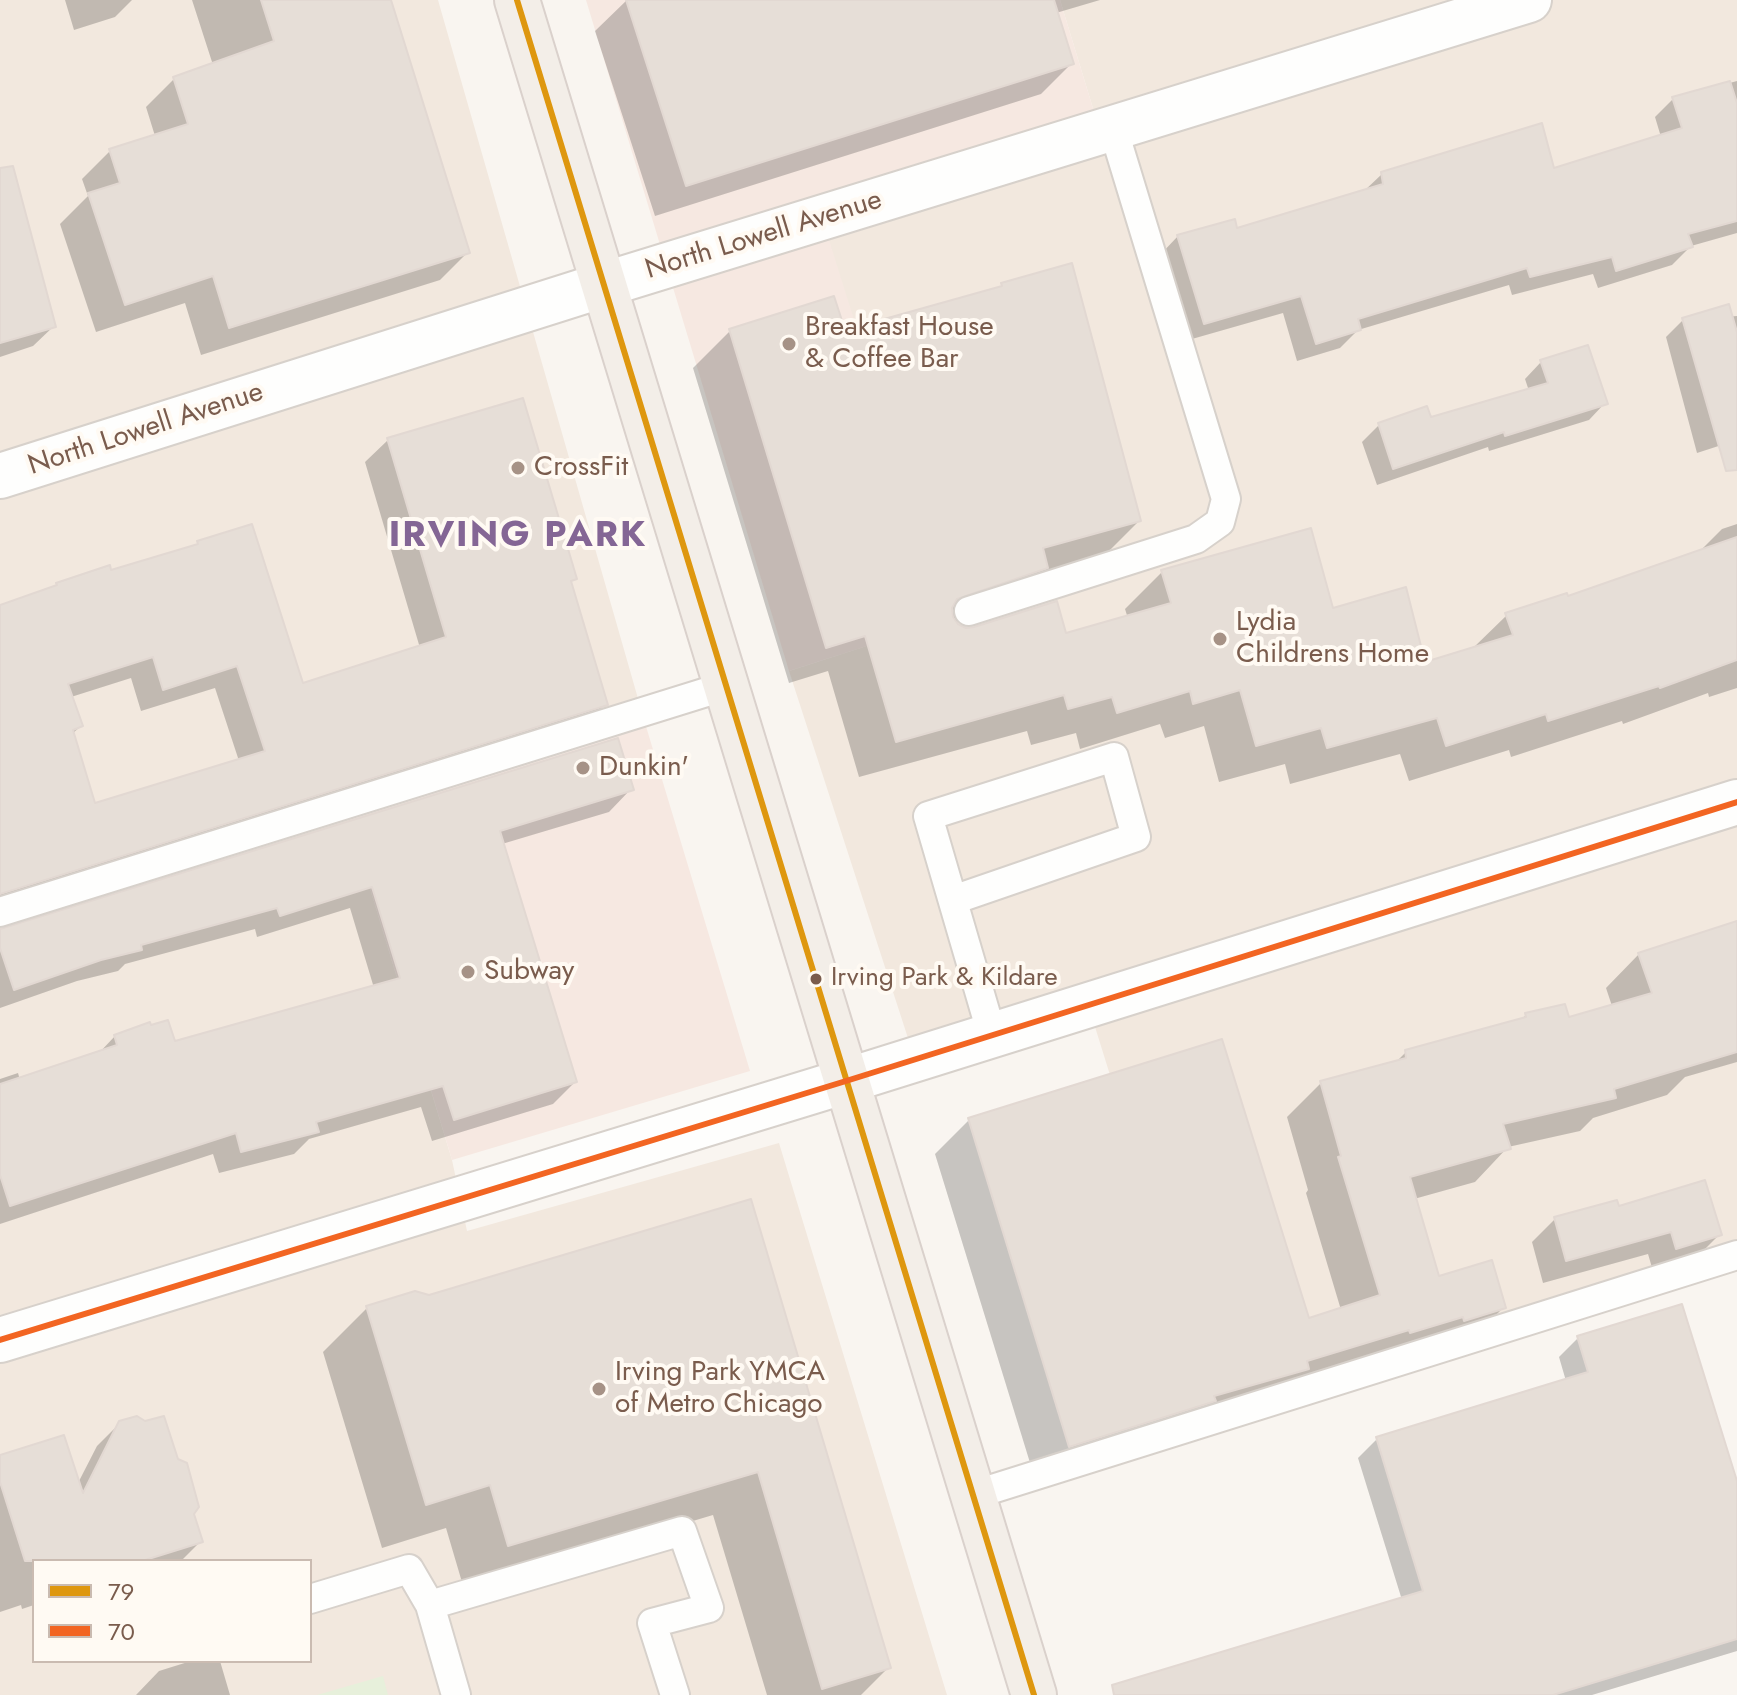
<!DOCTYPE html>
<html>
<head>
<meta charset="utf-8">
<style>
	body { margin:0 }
	#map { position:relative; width:1737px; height:1695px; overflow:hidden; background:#f9f5f0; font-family:Jost,sans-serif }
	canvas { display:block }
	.legend { position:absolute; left:32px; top:1559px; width:280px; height:104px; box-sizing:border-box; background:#fffaf3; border:2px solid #cabbb1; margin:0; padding:10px 14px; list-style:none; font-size:24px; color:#7a5c4d }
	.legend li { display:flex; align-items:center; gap:16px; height:40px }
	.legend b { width:40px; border:2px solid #cabbb1 }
</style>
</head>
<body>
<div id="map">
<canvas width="1737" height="1695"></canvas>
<ul class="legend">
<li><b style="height:10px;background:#de970f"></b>79</li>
<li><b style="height:10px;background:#f26522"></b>70</li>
</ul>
</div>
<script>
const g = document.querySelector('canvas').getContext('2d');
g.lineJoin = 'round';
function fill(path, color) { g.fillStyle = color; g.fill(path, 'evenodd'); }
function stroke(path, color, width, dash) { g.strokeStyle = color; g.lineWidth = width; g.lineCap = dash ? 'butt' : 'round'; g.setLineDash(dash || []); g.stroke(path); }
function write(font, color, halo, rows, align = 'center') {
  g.font = font + ' Jost,sans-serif'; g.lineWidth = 8; g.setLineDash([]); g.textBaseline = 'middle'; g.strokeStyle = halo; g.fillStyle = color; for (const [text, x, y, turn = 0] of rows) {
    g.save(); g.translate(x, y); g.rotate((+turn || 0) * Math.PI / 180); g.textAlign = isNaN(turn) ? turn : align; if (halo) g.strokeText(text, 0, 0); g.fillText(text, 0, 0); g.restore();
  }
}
const residential = new Path2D(`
	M 0,0 L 438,0 L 645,723 L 347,812 L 452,1160 L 467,1231 L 779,1143 L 947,1695 L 0,1695 ZM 34,1561 L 310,1561 L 310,1661 L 34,1661 Z
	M 1060,0 L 1737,0 L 1737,1249 L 1218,1422 L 1091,1014 L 918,1069 L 789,671 L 947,620 L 824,226 L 1102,138 Z`);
const commercial = new Path2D(`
	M 586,0 L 1060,0 L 1102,138 L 825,227 L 948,620 L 789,671 Z
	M 645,723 L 750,1071 L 452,1160 L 347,812 Z`);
const green = new Path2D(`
	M 383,1676 L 388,1695 L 317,1695 Z`);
const shadow = new Path2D(`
	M 65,0 L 132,0 L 115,17 L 74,30 Z
	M 192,0 L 389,0 L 468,252 L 440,280 L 201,355 L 185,303 L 96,332 L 60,224 L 88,196 L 82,179 L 111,150 L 155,136 L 146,107 L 174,79 L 213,65 Z
	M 627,0 L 1100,0 L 1056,13 L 1072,63 L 1041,94 L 655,216 L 595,31 Z
	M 1737,81 L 1737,233 L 1691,246 L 1672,265 L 1598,288 L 1593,274 L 1512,295 L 1509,285 L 1358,330 L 1340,348 L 1297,361 L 1283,313 L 1185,341 L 1160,255 L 1178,236 L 1236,231 L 1363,192 L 1382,174 L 1553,171 L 1661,137 L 1655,117 L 1674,98 Z
	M 0,197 L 54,326 L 33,346 L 0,357 Z
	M 1002,285 L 1139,521 L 1102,558 L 1009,604 L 955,622 L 964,629 L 1064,636 L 1131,628 L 1125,609 L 1162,572 L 1332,611 L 1424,664 L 1471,650 L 1507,615 L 1567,598 L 1698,553 L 1722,529 L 1737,524 L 1737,688 L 1709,697 L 1708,693 L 1623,724 L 1622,721 L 1511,757 L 1509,750 L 1409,781 L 1400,754 L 1290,784 L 1285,764 L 1219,782 L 1204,726 L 1165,738 L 1160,724 L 1080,749 L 1076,733 L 1031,745 L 1027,731 L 859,777 L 828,671 L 789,683 L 693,368 L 730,331 L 843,332 L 997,290 Z
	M 1737,316 L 1737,440 L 1697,453 L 1666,337 L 1683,320 Z
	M 1541,362 L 1605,403 L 1589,420 L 1489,451 L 1488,447 L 1377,485 L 1362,442 L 1379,425 L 1430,419 L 1529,391 L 1525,379 Z
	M 388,440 L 574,579 L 570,583 L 605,704 L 583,727 L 0,908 L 0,607 L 53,589 L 58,584 L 110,572 L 194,547 L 198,543 L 302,685 L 420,648 L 365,462 ZM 131,678 L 141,711 L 215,688 L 239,761 L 94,806 L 72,734 L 81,726 L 71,697 Z
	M 631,789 L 609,812 L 502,844 L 575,1082 L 553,1104 L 432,1141 L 421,1107 L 309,1139 L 294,1154 L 219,1173 L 213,1154 L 0,1224 L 0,1079 L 18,1073 L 20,1080 L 98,1054 L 115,1036 L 174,1043 L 374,988 L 350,908 L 257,937 L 255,929 L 125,964 L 118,971 L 77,981 L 0,1008 L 0,931 Z
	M 1737,923 L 1737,1062 L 1685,1077 L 1667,1095 L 1593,1118 L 1580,1131 L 1508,1147 L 1475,1182 L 1414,1199 L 1438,1278 L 1504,1307 L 1470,1341 L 1035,1479 L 935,1154 L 969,1120 L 1308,1321 L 1341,1310 L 1306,1193 L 1308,1190 L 1287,1117 L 1321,1083 L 1395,1063 L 1406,1052 L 1521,1020 L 1526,1015 L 1567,1019 L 1612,1006 L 1606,988 L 1639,954 Z
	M 750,1202 L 888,1668 L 861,1695 L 767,1695 L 713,1515 L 464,1589 L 446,1528 L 382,1548 L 323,1352 L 367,1308 L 429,1297 Z
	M 1618,1209 L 1720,1234 L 1696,1258 L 1653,1271 L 1648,1254 L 1543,1283 L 1532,1242 L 1555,1219 Z
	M 1578,1338 L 1737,1488 L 1737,1651 L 1592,1695 L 1123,1695 L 1402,1600 L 1358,1458 L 1377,1439 L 1566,1381 L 1559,1357 Z
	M 120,1423 L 192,1513 L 201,1541 L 181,1561 L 34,1561 L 34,1605 L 22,1609 L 21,1605 L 0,1612 L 0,1457 L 78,1483 L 97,1446 Z
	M 191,1661 L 220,1661 L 230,1695 L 136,1695 L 159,1671 Z`);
const building = new Path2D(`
	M 261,0 L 391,0 L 470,253 L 229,328 L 213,276 L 125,305 L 88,193 L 120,183 L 109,149 L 188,124 L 173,77 L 274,41 Z
	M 626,0 L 1054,0 L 1074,64 L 686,186 Z
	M 1730,81 L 1737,103 L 1737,221 L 1688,234 L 1693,247 L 1616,271 L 1612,257 L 1530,277 L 1527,268 L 1358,319 L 1361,330 L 1316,344 L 1301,296 L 1204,324 L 1177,235 L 1235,219 L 1237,228 L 1383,184 L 1381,172 L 1542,123 L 1554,168 L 1682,128 L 1672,97 Z
	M 13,166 L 56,327 L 0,343 L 0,168 Z
	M 1072,263 L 1141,521 L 1043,548 L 1048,568 L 957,599 L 952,608 L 953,617 L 958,624 L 966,628 L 974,627 L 1057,601 L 1066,633 L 1171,603 L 1161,570 L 1311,528 L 1333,608 L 1406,587 L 1425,662 L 1513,635 L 1505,613 L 1567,593 L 1568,596 L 1737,537 L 1737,660 L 1660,688 L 1659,686 L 1548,721 L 1546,714 L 1446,746 L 1437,718 L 1327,748 L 1321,728 L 1256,746 L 1240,690 L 1193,704 L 1190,691 L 1117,713 L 1112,697 L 1068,709 L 1064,695 L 896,742 L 865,636 L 826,648 L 729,329 L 834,296 L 845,330 L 1002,286 L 1001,283 Z
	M 1729,304 L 1737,332 L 1737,470 L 1726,471 L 1682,318 Z
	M 1588,345 L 1608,404 L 1505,436 L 1504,432 L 1393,469 L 1378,423 L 1427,406 L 1431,417 L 1548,383 L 1540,360 Z
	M 523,398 L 577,579 L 571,581 L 608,705 L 0,894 L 0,605 L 57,585 L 56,583 L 110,565 L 111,570 L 198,544 L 197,541 L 252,524 L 303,683 L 446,637 L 387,438 ZM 153,657 L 163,690 L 237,666 L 265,751 L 95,803 L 73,730 L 83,726 L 68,684 Z
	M 618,738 L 634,790 L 500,831 L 577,1082 L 454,1120 L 443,1086 L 316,1122 L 319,1132 L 241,1152 L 236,1133 L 10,1206 L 0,1175 L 0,1084 L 117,1045 L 114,1035 L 150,1022 L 151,1025 L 168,1020 L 175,1041 L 400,978 L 372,887 L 280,916 L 277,908 L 141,945 L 142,950 L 101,960 L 14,990 L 0,948 L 0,929 Z
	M 1737,921 L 1737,1052 L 1614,1089 L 1616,1098 L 1503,1124 L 1511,1149 L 1410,1177 L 1439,1276 L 1492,1260 L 1506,1308 L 1464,1321 L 1463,1317 L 1410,1333 L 1409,1330 L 1307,1361 L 1309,1369 L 1214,1396 L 1216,1401 L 1069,1447 L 968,1118 L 1222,1039 L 1309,1318 L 1380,1295 L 1338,1157 L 1341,1156 L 1320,1081 L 1406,1058 L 1405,1050 L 1526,1017 L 1525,1013 L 1565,1004 L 1569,1017 L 1652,993 L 1638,953 Z
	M 1705,1180 L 1722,1235 L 1676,1249 L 1671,1232 L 1566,1261 L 1554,1217 L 1617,1200 L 1619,1206 Z
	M 751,1199 L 891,1668 L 822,1689 L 758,1472 L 508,1546 L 490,1485 L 426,1505 L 366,1306 L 415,1291 L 429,1295 Z
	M 1682,1304 L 1737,1481 L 1737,1639 L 1553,1695 L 1114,1695 L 1112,1685 L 1423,1591 L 1376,1437 L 1588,1372 L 1577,1336 Z
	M 137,1416 L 145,1421 L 164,1416 L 178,1459 L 187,1463 L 199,1507 L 194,1514 L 203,1542 L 142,1561 L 25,1561 L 0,1482 L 0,1455 L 64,1435 L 83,1493 L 119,1421 Z`);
const service = new Path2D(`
	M 969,611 L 1196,539 L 1220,522 L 1226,499 L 1113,128
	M 953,900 L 1136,837 L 1114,757 L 928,816 L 992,1035
	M 0,912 L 726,686
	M 973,1495 L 1737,1255
	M 310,1599 L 409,1569 L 430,1605
	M 456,1695 L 430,1605 L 682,1531 L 709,1608 L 652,1623 L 675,1695`);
const minor = new Path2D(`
	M 0,476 L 603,285 L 1529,0
	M 0,1340 L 846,1081 L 1737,802`);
const primary = new Path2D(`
	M 517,0 L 1034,1695`);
const bus1 = new Path2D(`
	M 517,0 L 1034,1695`);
const bus2 = new Path2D(`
	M 0,1340 L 846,1081 L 1737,802`);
const markers = [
	[789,344,8,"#a69286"],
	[518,468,8,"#a69286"],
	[1220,639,8,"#a69286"],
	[583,768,8,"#a69286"],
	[468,972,8,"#a69286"],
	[816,979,7,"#7a5c4d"],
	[599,1389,8,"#a69286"]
];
const busNames = [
	["Irving Park & Kildare",831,979]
];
const streetNames = [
	["North Lowell Avenue",764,236,-17],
	["North Lowell Avenue",146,430,-18]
];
const poiNames = [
	["Breakfast House",805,328],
	["& Coffee Bar",805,360],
	["CrossFit",534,468],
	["Lydia",1236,623],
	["Childrens Home",1236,655],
	["Dunkin'",599,768],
	["Subway",484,972],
	["Irving Park YMCA",615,1373],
	["of Metro Chicago",615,1405]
];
const districtNames = [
	["IRVING PARK",518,537]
];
fill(residential, '#f2e8de');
fill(commercial, '#f6e8e1');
fill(green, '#e7f0db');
fill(shadow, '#0003');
fill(building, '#e6ded7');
stroke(building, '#e2d8d2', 2);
stroke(service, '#d7d1cb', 32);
stroke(minor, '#d7d1cb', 48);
stroke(primary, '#dad1cc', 48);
stroke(service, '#fefefd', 28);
stroke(minor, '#fefefd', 44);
stroke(primary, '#f3eee8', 44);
stroke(bus1, '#de970f', 6);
stroke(bus2, '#f26522', 6);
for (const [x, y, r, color] of markers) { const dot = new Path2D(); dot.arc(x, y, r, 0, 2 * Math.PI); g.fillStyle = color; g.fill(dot); stroke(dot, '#fffaf3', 3); }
write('26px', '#7a5c4d', '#fffaf3', busNames, 'left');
write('28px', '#7a5c4d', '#fffaf3', streetNames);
write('28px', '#7a5c4d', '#fffaf3', poiNames, 'left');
g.letterSpacing = '2px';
write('bold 36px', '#846695', '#fffaf3', districtNames);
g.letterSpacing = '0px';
</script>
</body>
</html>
